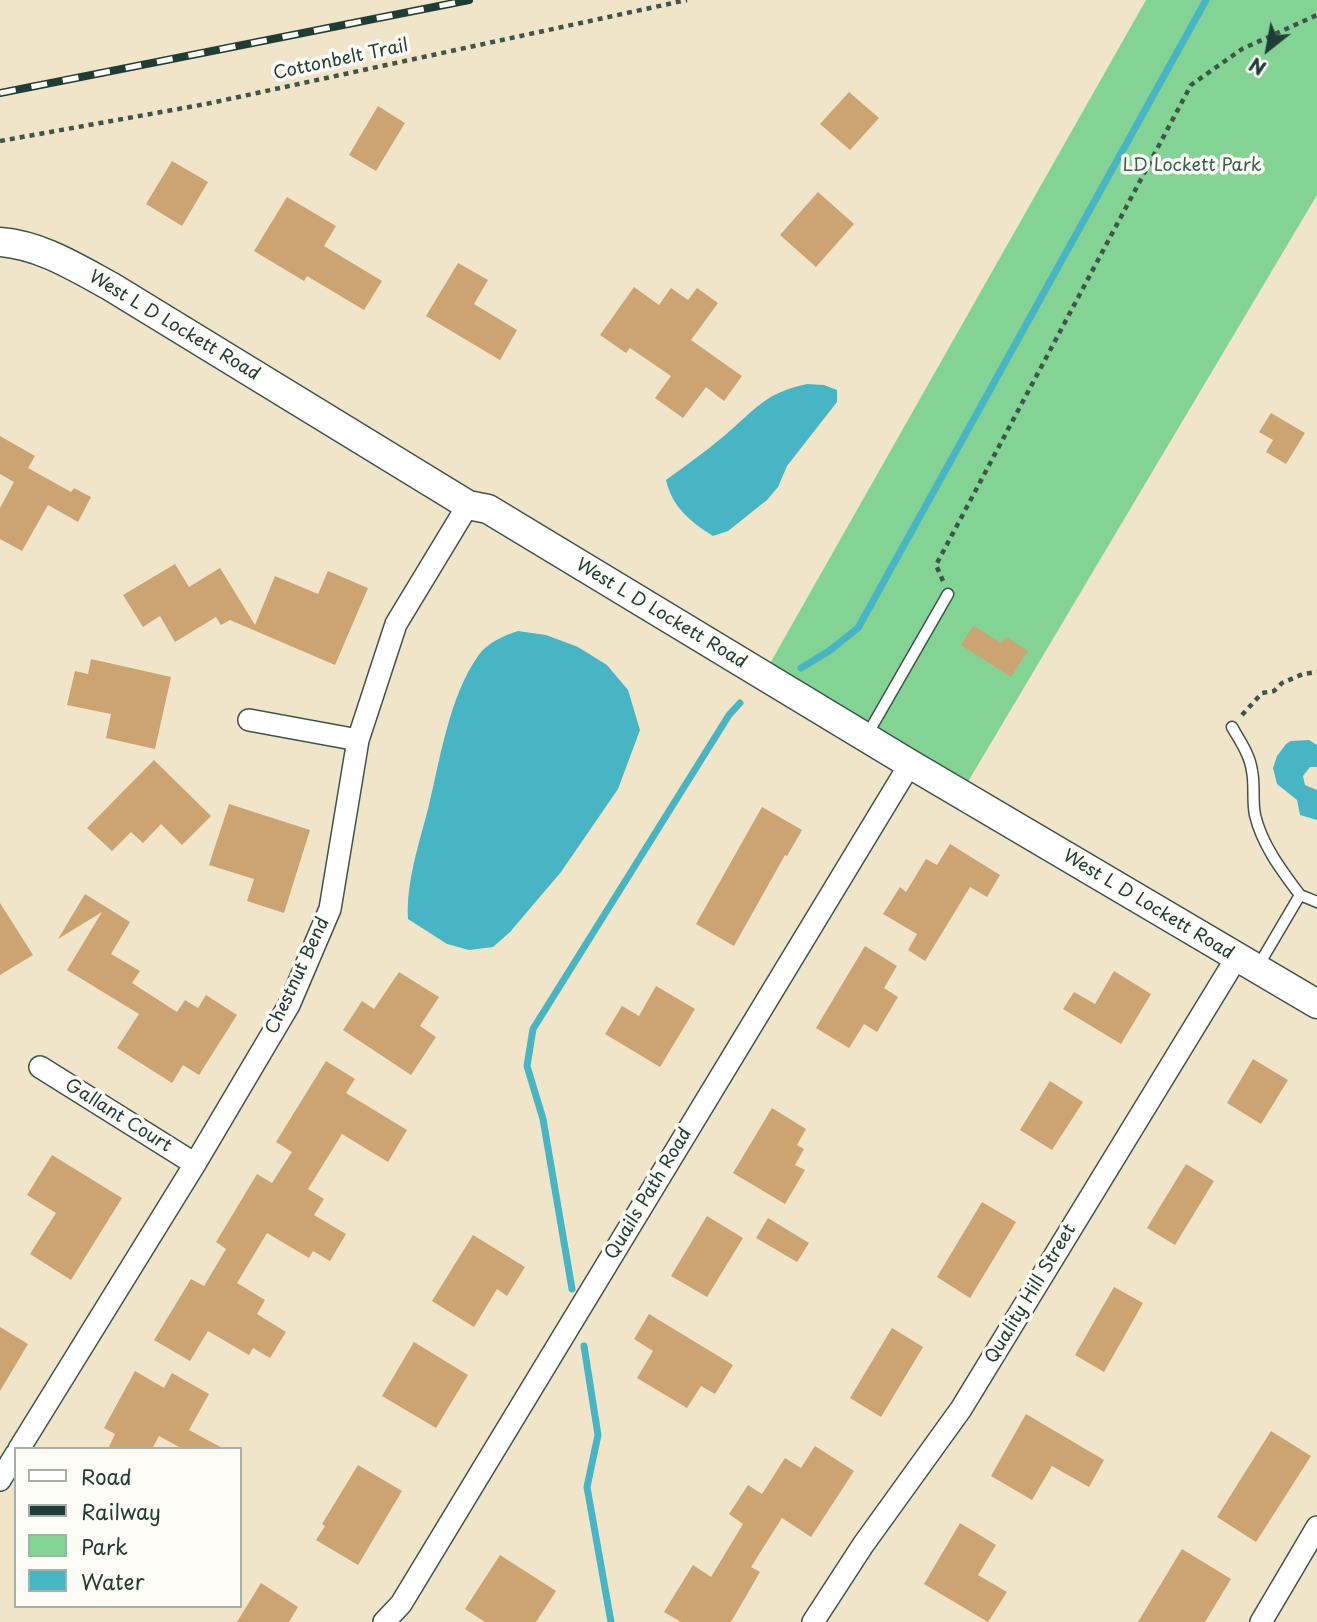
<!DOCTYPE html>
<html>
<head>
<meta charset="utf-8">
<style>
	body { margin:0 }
	#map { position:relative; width:1317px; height:1622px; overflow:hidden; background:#f0e5c9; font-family:"Playpen Sans",sans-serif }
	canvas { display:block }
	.legend { position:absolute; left:14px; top:1447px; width:228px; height:161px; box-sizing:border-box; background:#fdfcf7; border:2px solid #a4b0a9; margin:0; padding:9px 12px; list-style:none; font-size:21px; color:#1f3d34 }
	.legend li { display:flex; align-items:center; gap:14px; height:35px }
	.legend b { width:35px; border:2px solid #a4b0a9 }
	.north { position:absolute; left:1233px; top:14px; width:70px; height:70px; -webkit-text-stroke:5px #fdfcf7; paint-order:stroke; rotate:211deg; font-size:19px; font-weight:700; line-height:28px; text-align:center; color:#1f3d34 }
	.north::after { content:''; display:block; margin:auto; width:24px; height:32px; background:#1f3d34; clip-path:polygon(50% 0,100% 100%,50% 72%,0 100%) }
</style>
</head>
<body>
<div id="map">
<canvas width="1317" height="1622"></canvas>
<ul class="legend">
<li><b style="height:9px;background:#fff"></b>Road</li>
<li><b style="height:9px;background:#1f3d34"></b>Railway</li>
<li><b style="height:19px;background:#83d394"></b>Park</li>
<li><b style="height:19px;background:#48b5c5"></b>Water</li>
</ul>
<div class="north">N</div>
</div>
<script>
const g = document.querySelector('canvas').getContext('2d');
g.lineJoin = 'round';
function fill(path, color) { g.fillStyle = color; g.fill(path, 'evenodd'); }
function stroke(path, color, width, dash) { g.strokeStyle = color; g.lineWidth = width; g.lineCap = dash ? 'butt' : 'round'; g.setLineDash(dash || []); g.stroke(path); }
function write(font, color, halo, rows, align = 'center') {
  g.font = font + ' "Playpen Sans",sans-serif'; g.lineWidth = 7; g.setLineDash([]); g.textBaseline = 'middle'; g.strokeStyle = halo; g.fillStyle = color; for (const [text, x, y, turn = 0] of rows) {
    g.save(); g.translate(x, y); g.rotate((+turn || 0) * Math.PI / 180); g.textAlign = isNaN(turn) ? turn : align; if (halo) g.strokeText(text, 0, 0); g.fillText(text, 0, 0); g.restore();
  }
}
const green = new Path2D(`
	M 1146,0 L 1317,0 L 1317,195 L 966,785 L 768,667 Z`);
const water = new Path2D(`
	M 807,384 L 824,385 L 837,390 L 837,402 L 787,466 L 778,487 L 767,500 L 728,531 L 713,536 C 691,522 672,507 666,480 C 685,466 705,452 724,436 C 755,410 764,393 807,384 Z
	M 518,631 L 546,635 L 578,647 L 607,665 L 628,690 L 640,730 L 618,789 L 561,872 L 510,932 L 493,947 L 469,950 L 447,944 L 408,919 C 406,882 419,844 428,809 C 440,760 449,697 478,656 C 488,642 503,636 518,631 Z
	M 1309,740 L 1317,745 L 1317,767 L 1310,767 L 1303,776 L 1305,785 L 1317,790 L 1317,820 L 1300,815 L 1297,800 L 1277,784 L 1273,768 L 1277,756 L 1286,744 L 1291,741 Z`);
const stream = new Path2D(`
	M 801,668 L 829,651 L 858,628 L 1206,0
	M 572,1289 L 543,1119 L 527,1066 L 533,1029 L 729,715 L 740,703
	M 584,1346 L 598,1435 L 587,1487 L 611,1622`);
const building = new Path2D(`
	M 849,92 L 879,118 L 850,150 L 820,124 Z
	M 378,106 L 405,123 L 376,171 L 349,155 Z
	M 172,161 L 208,182 L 182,226 L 146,204 Z
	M 818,192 L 854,224 L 816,267 L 780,235 Z
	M 287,197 L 336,226 L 324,246 L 382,281 L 364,310 L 307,276 L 304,281 L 254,251 Z
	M 458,263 L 488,280 L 474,304 L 517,330 L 500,360 L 426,316 Z
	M 634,287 L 659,305 L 671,288 L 688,300 L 697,288 L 718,303 L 691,340 L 742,376 L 724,401 L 706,387 L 683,418 L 655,398 L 671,376 L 630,348 L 626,353 L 600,335 Z
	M 1271,413 L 1305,433 L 1286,464 L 1266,452 L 1273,440 L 1259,432 Z
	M 0,436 L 35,456 L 28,468 L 71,492 L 74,488 L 91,497 L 78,522 L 48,505 L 22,551 L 0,539 L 0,508 L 14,482 L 0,474 Z
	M 175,564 L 189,587 L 220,568 L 255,625 L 275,576 L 318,594 L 328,571 L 368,588 L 335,665 L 230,620 L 221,625 L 216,617 L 175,642 L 160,616 L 143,627 L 123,595 Z
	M 973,626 L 1002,643 L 1006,637 L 1028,651 L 1011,677 L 961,645 Z
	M 91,659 L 171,677 L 155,749 L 106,738 L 111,714 L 67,705 L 75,671 L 88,674 Z
	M 154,760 L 211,816 L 182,845 L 161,824 L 143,843 L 131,832 L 112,851 L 87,828 Z
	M 229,804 L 310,830 L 284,913 L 247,901 L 254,879 L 209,865 Z
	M 762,807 L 802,830 L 787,856 L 785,855 L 734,946 L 696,924 Z
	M 950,844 L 1000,875 L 987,897 L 970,887 L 925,961 L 908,950 L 917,934 L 883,914 L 900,887 L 906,892 L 926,859 L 937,865 Z
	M 85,894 L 130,922 L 111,954 L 140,971 L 132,983 L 177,1012 L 185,1000 L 198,1008 L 206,995 L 237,1015 L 199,1075 L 183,1065 L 172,1083 L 117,1048 L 139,1014 L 67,970 L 102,912 L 58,939 Z
	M 0,903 L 33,955 L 0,975 Z
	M 865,946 L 897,966 L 884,988 L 898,997 L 877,1032 L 864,1024 L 849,1048 L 816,1028 Z
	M 1114,971 L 1151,994 L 1121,1044 L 1063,1009 L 1074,992 L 1095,1004 Z
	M 399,972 L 439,997 L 420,1026 L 436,1037 L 411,1075 L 343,1030 L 362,1001 L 374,1009 Z
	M 656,986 L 695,1009 L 660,1067 L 605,1034 L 622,1006 L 639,1016 Z
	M 1253,1059 L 1288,1080 L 1261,1124 L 1227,1103 Z
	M 326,1061 L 355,1079 L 346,1093 L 407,1130 L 388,1162 L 342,1134 L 308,1189 L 324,1199 L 314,1215 L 346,1234 L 330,1261 L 313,1251 L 309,1258 L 267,1233 L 237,1283 L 265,1300 L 257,1314 L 286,1332 L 270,1358 L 253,1348 L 249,1355 L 208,1331 L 190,1361 L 154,1340 L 191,1279 L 204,1286 L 226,1249 L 216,1242 L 257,1174 L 272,1183 L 292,1152 L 276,1142 Z
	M 1050,1081 L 1083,1102 L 1052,1150 L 1020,1130 Z
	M 772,1108 L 806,1129 L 797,1145 L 804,1149 L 795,1165 L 805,1170 L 785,1204 L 733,1173 Z
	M 52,1155 L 122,1198 L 71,1280 L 30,1254 L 56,1213 L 27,1195 Z
	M 1186,1164 L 1214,1181 L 1175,1245 L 1147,1228 Z
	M 982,1202 L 1016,1222 L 970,1298 L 937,1277 Z
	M 707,1216 L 743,1238 L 707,1297 L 671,1276 Z
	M 768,1218 L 809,1243 L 797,1262 L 756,1238 Z
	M 473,1235 L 525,1267 L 507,1296 L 497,1289 L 474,1327 L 432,1301 Z
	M 1114,1287 L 1143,1303 L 1104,1372 L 1075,1355 Z
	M 649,1314 L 733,1365 L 715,1394 L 701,1386 L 687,1408 L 637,1378 L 653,1351 L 634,1339 Z
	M 0,1327 L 28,1344 L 0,1391 Z
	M 892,1328 L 923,1347 L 881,1417 L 850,1398 Z
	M 414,1342 L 468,1375 L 436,1428 L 382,1396 Z
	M 135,1371 L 164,1388 L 172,1373 L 209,1394 L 189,1430 L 224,1449 L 183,1449 L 159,1436 L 152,1449 L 108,1449 L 115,1434 L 104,1428 Z
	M 1026,1414 L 1104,1460 L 1089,1487 L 1052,1466 L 1032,1500 L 991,1476 Z
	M 1271,1431 L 1311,1456 L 1256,1542 L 1217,1517 Z
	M 815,1446 L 854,1471 L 811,1537 L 782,1518 L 751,1567 L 760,1572 L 731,1622 L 681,1622 L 664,1612 L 693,1565 L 711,1577 L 743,1524 L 729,1514 L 748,1485 L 762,1494 L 785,1458 L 801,1468 Z
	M 358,1465 L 402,1491 L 358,1565 L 316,1540 L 325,1526 L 322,1524 Z
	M 960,1523 L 996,1545 L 978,1575 L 1007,1592 L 988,1622 L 924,1584 Z
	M 1182,1549 L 1231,1579 L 1205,1622 L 1138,1622 Z
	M 500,1555 L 556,1591 L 536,1622 L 485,1622 L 465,1609 Z
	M 261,1583 L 298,1607 L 289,1622 L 237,1622 Z`);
const path = new Path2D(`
	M 0,141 L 206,104 L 687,0
	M 943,581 L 936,565 L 1191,85 L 1242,49 L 1317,15
	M 1242,715 L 1262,693 L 1274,691 L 1282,683 L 1303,674 L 1317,672`);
const service = new Path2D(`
	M 1232,727 C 1240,741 1250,755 1252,771 C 1255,785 1252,801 1255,815 C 1262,845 1282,871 1300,895 L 1257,968
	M 867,735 L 948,594
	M 1300,895 L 1317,902`);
const minor = new Path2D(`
	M 249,720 L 358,740
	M 40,1067 L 195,1164
	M 19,1449 L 195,1164 L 289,1005 L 330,909 L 358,740 L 396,624 L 468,505
	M 0,1480 L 16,1454
	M 384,1622 L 401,1604 L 910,764
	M 813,1622 L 863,1545 L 961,1409 L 1237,957
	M 1261,1622 L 1317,1527`);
const secondary = new Path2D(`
	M 0,242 C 40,245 75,267 110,286 L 468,505 L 488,509 L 910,764 L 1317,1004`);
const rail = new Path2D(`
	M 0,93 L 469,0`);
const streetNames = [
	["Cottonbelt Trail",341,60,-12],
	["West L D Lockett Road",174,326,31],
	["West L D Lockett Road",661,614,31],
	["West L D Lockett Road",1148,905,31],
	["Chestnut Bend",298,976,-65],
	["Gallant Court",118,1116,32],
	["Quails Path Road",649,1194,-59],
	["Quality Hill Street",1031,1294,-59]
];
const parkNames = [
	["LD Lockett Park",1192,166]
];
fill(green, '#83d394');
fill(water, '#48b5c5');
stroke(stream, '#48b5c5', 7);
fill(building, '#cca471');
stroke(service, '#3e564a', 13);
stroke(minor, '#3e564a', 24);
stroke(secondary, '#3e564a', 31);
stroke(path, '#3e564a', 4.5, [5, 5]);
stroke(service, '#fff', 10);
stroke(minor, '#fff', 21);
stroke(secondary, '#fff', 28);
stroke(rail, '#1f3d34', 8);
stroke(rail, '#fdfcf7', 5, [16]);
write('18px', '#1f3d34', '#fdfcf7', streetNames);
write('18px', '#38624c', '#fdfcf7', parkNames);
</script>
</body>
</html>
